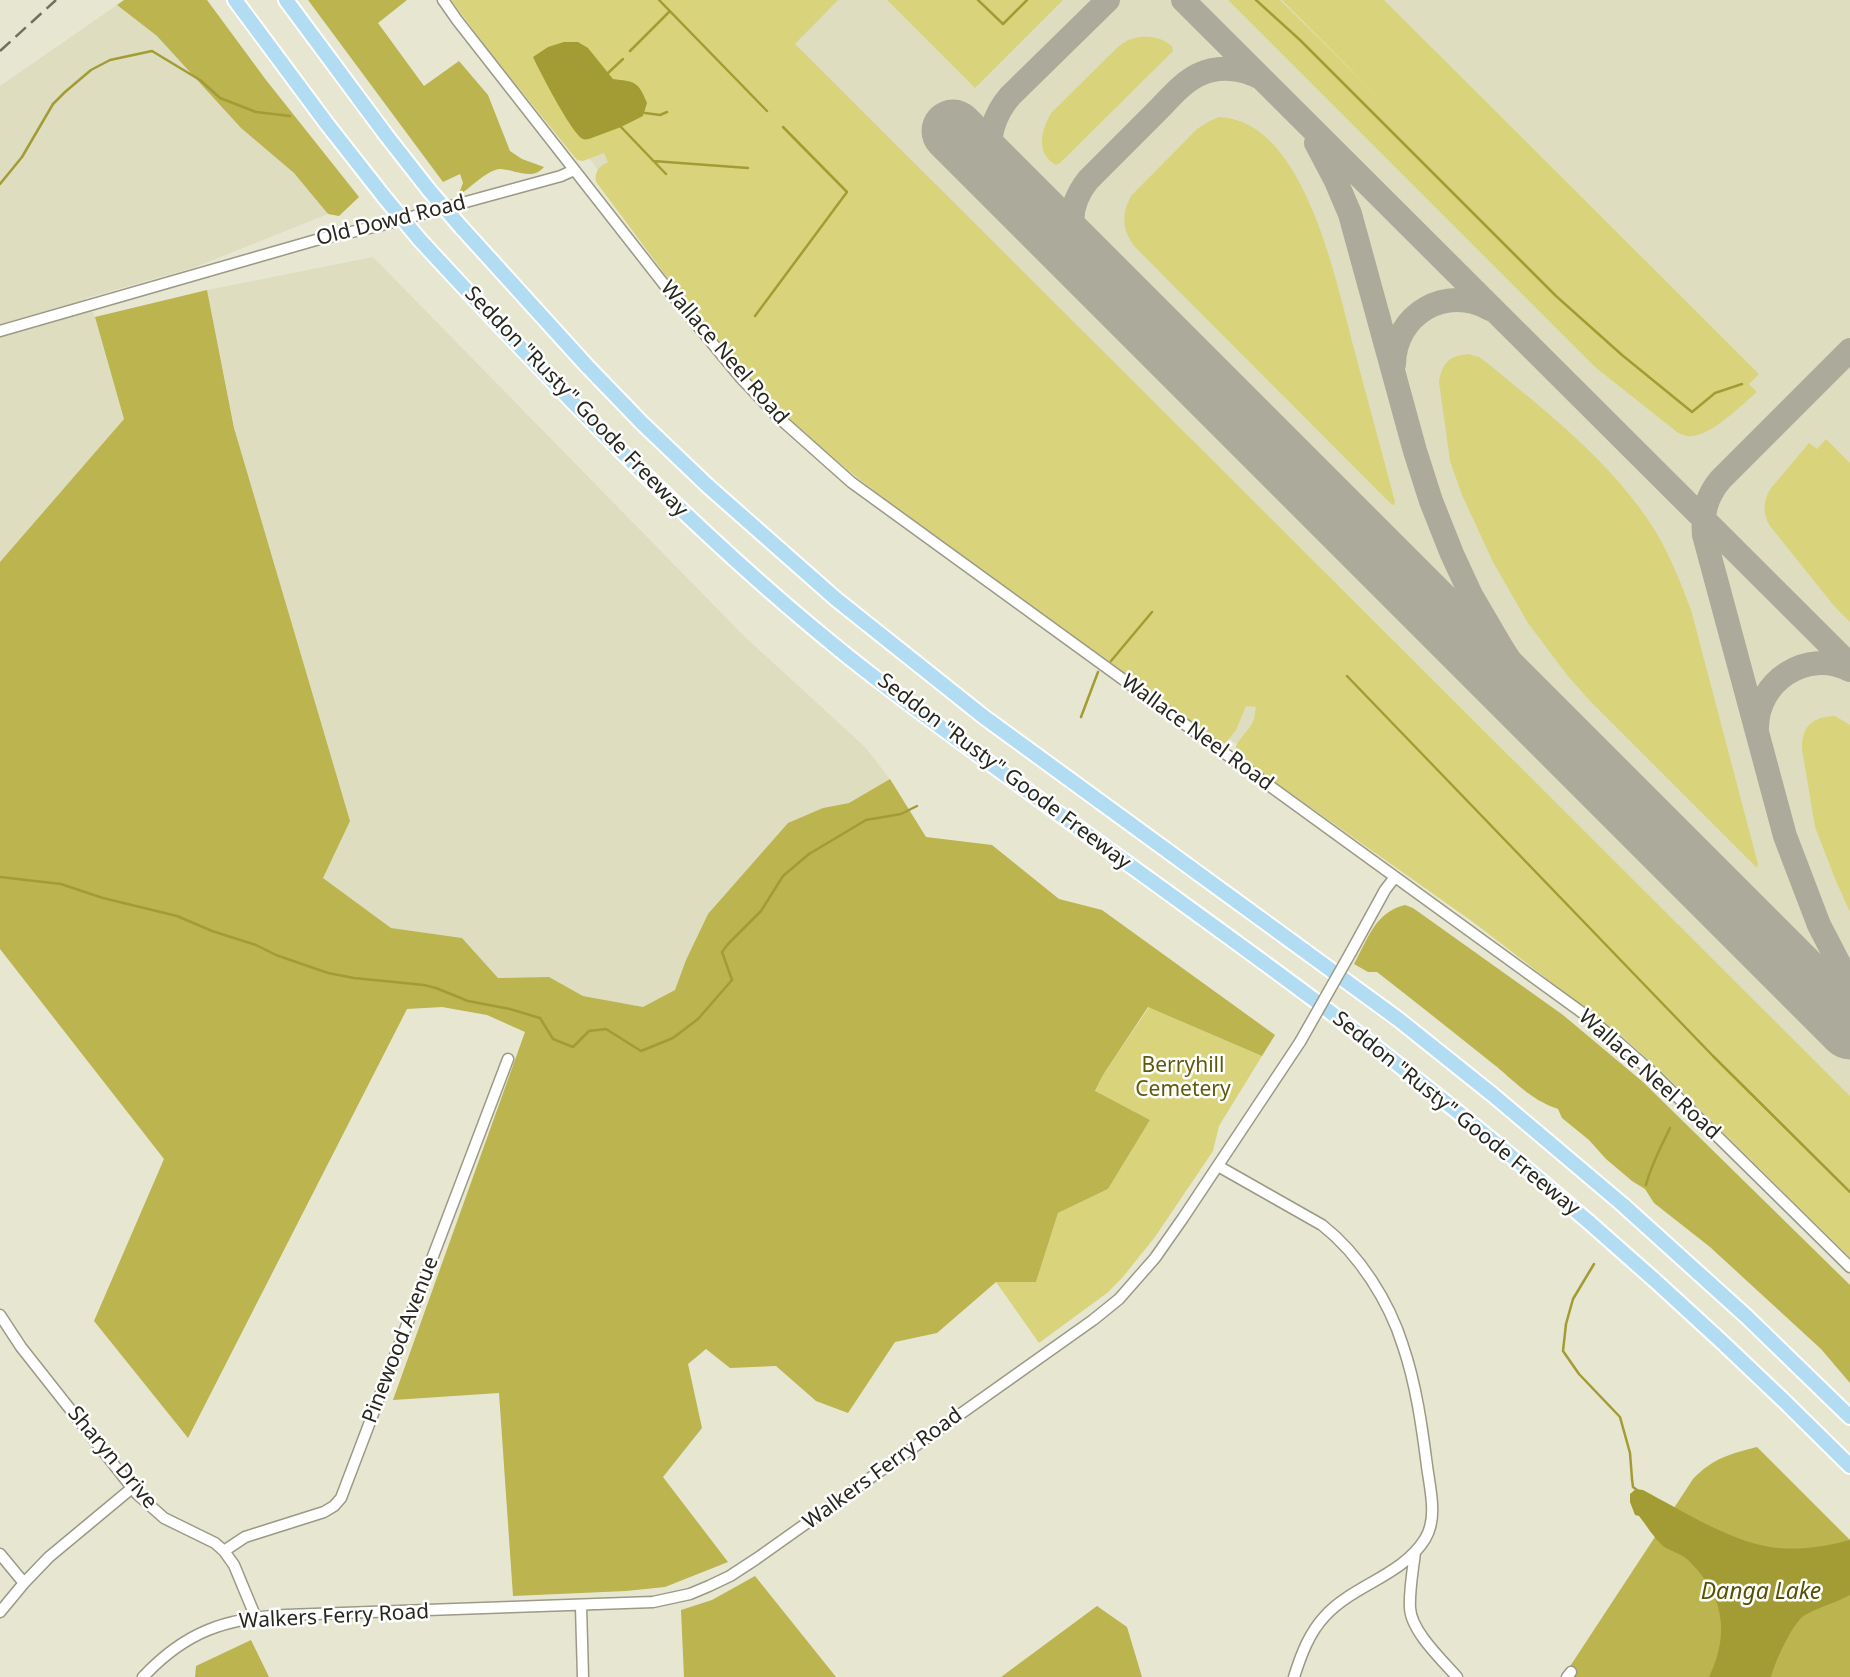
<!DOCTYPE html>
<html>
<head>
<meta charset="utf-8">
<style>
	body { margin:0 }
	canvas { display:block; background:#e7e6d1 }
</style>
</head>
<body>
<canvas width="1850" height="1677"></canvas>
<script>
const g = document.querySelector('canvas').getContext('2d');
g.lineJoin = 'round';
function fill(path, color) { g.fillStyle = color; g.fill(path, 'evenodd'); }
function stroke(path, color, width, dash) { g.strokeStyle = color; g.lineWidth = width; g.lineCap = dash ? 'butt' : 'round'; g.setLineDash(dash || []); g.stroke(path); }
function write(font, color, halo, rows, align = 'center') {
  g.font = font + ' "Noto Sans",sans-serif'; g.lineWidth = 5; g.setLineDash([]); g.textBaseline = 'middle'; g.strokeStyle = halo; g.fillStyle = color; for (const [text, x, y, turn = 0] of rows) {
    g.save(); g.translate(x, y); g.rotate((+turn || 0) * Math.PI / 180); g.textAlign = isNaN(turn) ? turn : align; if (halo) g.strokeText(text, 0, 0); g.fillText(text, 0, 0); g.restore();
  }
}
const built = new Path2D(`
	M 474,0 L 1850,0 L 1850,1246 L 1670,1066 L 1236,744 L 1059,616 L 693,301 Z
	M 117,5 L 157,36 L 241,128 L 294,173 L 328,214 L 193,268 L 86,298 L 95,317 L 124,419 L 0,562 L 0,86 Z
	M 373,257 L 744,636 L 865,747 L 890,779 L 849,803 L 823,808 L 708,914 L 686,960 L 675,991 L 643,1007 L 583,996 L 549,977 L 498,978 L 462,938 L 391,928 L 323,878 L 207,290 Z`);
const green = new Path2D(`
	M 451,0 L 838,0 L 795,44 L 1850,1096 L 1850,1258 L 1667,1077 L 1624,1038 L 1473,922 L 1235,754 C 1234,740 1250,732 1254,719 C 1255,716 1255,710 1256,707 L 1246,706 L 1236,730 L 1226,743 L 1221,744 C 1140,685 1059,626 977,567 C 911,519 845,472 786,416 C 713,346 657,262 596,182 C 594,172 599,166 608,162 L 604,153 L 583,161 L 577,160 L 492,55 Z
	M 887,0 L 1063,0 L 975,88 Z
	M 1228,0 L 1280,0 L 1383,102 L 1282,0 L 1384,0 L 1759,374 L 1749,384 L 1757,392 C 1741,405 1709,439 1687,436 C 1686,436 1678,433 1677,432 L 1595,367 Z
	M 1139,37 C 1152,36 1162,38 1172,46 L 1173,51 L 1060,163 L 1056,165 C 1035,154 1041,129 1052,112 L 1119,46 L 1128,40 Z
	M 1219,117 C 1306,120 1337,286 1355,352 C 1368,402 1382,452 1395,502 L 1394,505 L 1391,504 L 1135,247 C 1122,230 1121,215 1131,196 L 1197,129 L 1208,122 Z
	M 1468,354 L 1479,357 L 1486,362 C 1546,411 1615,465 1656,532 C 1670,556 1681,583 1691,610 L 1758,864 L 1757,868 L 1590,701 L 1567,675 L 1528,623 L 1493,562 L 1462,495 L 1450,461 L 1439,382 C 1442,363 1449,356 1468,354 Z
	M 1826,439 L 1850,463 L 1850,622 L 1835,607 L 1770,526 C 1762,513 1763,501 1771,488 L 1809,443 L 1817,449 Z
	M 1835,716 L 1850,725 L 1850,912 L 1836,881 L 1815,827 L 1802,749 C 1802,726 1812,717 1835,716 Z
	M 1149,1007 L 1262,1056 L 1219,1126 L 1213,1151 L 1155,1237 L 1122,1278 L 1107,1293 L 1039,1343 L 996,1282 L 1036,1282 L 1058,1213 L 1108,1189 L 1150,1120 L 1095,1092 L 1103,1075 Z`);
const forest = new Path2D(`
	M 124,0 L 207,0 L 266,80 L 359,197 L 339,216 L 328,214 L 294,173 L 241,128 L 157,36 L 117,5 Z
	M 308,0 L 407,0 L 378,23 L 424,86 L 459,61 L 488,95 L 510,151 L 522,159 L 544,167 C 533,181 515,170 501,169 C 489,168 469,189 458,196 L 463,183 L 460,174 L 443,182 Z
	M 207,290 L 234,428 L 350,821 L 323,878 L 391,928 L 462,938 L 498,978 L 549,977 L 583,996 L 643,1007 L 675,990 L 686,960 L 708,914 L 788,823 L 823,808 L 849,803 L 890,779 L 926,837 L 992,845 L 1059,899 L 1102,910 L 1275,1035 L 1262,1056 L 1148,1007 L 1103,1075 L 1095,1091 L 1150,1120 L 1108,1189 L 1058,1213 L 1036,1282 L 996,1282 L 937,1333 L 895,1342 L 848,1413 L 816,1401 L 776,1366 L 730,1368 L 706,1349 L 688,1364 L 702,1428 L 663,1477 L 728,1562 L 665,1587 L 626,1591 L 513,1596 L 499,1393 L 393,1400 L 525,1032 L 487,1015 L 442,1007 L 407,1009 L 188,1438 L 94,1321 L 164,1159 L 0,949 L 0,562 L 124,419 L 95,317 Z
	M 1405,905 L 1413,908 L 1563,1015 L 1643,1082 L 1850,1285 L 1850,1383 L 1821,1349 L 1710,1247 L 1654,1203 L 1645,1189 L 1632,1181 L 1606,1159 L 1589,1140 L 1562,1118 L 1558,1109 C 1529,1099 1515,1081 1492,1063 C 1454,1033 1416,1002 1377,972 L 1368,972 L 1354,964 C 1368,939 1375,912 1405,905 Z
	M 1757,1447 L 1850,1540 L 1850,1677 L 1563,1677 L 1693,1479 C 1713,1458 1730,1454 1757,1447 Z
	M 755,1576 L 836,1677 L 684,1677 L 681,1610 L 712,1600 Z
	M 1097,1606 L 1127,1627 L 1142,1677 L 1001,1677 Z
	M 251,1640 L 269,1677 L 195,1677 L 196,1666 Z`);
const water = new Path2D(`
	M 564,42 L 578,42 L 588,48 L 613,79 C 634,82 638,80 647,103 L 643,116 L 621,127 L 589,139 C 587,139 585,140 583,139 C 572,134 539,70 533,57 L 548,47 Z
	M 1636,1489 L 1643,1490 C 1679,1509 1730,1541 1770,1547 C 1796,1551 1824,1547 1850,1540 L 1850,1595 C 1835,1603 1819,1607 1805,1615 C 1792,1623 1775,1662 1771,1677 L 1709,1677 C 1731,1632 1723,1593 1687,1559 C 1680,1553 1670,1551 1663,1546 C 1654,1538 1646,1525 1639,1516 L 1635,1515 L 1630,1502 L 1630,1494 Z`);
const stream = new Path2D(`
	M 659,0 L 767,111
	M 978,0 L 1003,24 L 1027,0
	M 1256,0 L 1300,40 L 1556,296 L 1622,355 L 1692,412 L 1715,393 L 1742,384
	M 630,51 L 670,11
	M 608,73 L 623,59
	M 645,113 L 660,115 L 667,112
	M 621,127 L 666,174
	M 653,161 L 748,168
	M 0,184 L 22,157 L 53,104 L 65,92 L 91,70 L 110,60 L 152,51 L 200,80 L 220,98 L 256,112 L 290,116
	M 755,316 L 847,192 L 783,127
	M 1111,661 L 1152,612
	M 1347,676 L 1713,1056 L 1850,1192
	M 1081,717 L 1098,672
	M 0,877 L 61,884 L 103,898 L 177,916 L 212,931 L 256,945 L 276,955 L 328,973 L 354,978 L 424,985 L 436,988 L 468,1001 L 510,1009 L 540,1018 L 553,1039 L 573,1047 L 589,1031 L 606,1029 L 641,1051 L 673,1038 L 698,1019 L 732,980 L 722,952 L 728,944 L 761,911 L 783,876 L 809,854 L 866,820 L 901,814 L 917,806
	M 1646,1185 C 1651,1165 1661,1147 1670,1128
	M 1594,1264 L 1573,1299 L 1566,1324 L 1563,1351 L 1579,1374 L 1620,1417 L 1630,1453 L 1632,1479 L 1633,1487 L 1637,1490`);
const taxiway = new Path2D(`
	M 1183,0 L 1850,665
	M 1316,143 L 1336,181 L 1350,214 L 1415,451 L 1431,501 L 1452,554 L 1471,595 L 1502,648 L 1519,675 L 1579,757
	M 1006,184 C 1002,178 997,172 994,165 C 984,142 995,113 1010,96 L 1108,0
	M 1098,276 C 1073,244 1060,216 1088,180 C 1111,157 1134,134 1157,111 C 1170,98 1182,83 1198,75 C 1219,65 1242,68 1261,78
	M 1850,350 L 1720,480 C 1706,497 1702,514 1704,535 L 1785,836 L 1819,925 L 1850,985
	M 1394,364 C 1395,314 1446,284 1490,309
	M 1757,728 C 1757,681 1807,648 1850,670`);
const runway = new Path2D(`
	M 953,131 L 1850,1028`);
const minor = new Path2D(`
	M 443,0 L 457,20 L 670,292 L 741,378 L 778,417 L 851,482 L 1584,1014 L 1618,1042 L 1654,1074 L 1850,1267
	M 0,331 L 316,240 L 378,226 L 561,176 L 574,170
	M 1351,952 L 1385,890 L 1395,877
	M 1218,1166 L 1322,1225 C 1359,1254 1389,1301 1403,1346 C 1416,1384 1422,1427 1427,1466 C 1430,1489 1438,1518 1425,1539 C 1402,1576 1353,1585 1325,1616 C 1309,1633 1301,1655 1294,1677
	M 0,1315 L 21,1347 L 137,1494 L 164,1518 L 215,1543 L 224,1551 L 234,1565 L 256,1618
	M 224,1551 L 245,1537 L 324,1512 L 334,1506 L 341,1498 L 508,1059
	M 1415,1552 C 1413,1570 1409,1590 1410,1608 C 1411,1631 1442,1660 1457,1677
	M 0,1554 L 24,1583
	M 581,1606 L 583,1677
	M 0,1612 L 24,1583 L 49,1557 L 132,1488
	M 143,1677 C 185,1632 225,1618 286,1615 L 653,1602 L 690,1594 L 709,1586 L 730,1576 L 756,1559 L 1093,1320 L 1119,1299 L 1155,1258 L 1183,1218 L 1300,1042
	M 1567,1677 L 1571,1672`);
const highway = new Path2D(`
	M 235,0 L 327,124 L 385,198
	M 286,0 L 386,135 L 429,190
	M 461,227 L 587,366 L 642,423 L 708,486 L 836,599 L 984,717 L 1398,1019 L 1493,1095 L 1622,1204 L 1747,1317 L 1850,1417
	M 420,240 C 553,384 688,527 840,650 C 884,686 931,720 976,753 C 1088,836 1202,916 1313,999 C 1503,1142 1683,1298 1850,1466`);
const rail = new Path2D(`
	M 0,51 L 56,0`);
const minorBridge = new Path2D(`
	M 1300,1042 L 1351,952`);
const highwayBridge = new Path2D(`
	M 429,190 L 461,227
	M 385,198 L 420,240`);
const streetNames = [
	["Old Dowd Road",391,221,-14],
	["Wallace Neel Road",724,353,49],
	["Seddon \"Rusty\" Goode Freeway",576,402,46],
	["Wallace Neel Road",1197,733,36],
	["Seddon \"Rusty\" Goode Freeway",1004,772,37],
	["Wallace Neel Road",1649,1075,42],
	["Seddon \"Rusty\" Goode Freeway",1456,1114,39],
	["Pinewood Avenue",401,1340,-69],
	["Sharyn Drive",112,1458,50],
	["Walkers Ferry Road",883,1469,-36],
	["Walkers Ferry Road",334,1617,-3]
];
const parkNames = [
	["Berryhill",1183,1066],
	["Cemetery",1183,1090]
];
const waterNames = [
	["Danga Lake",1761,1592]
];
fill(built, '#deddc0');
fill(green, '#d9d47c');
fill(forest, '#bbb44f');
fill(water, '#a39c34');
stroke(stream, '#a39c34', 2.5);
stroke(taxiway, '#acaa9a', 24);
stroke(runway, '#acaa9a', 63);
stroke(minor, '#9b9a87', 13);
stroke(highway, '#fff', 18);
stroke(minor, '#fff', 10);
stroke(highway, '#b2dcf2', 14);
stroke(rail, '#706f62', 2.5, [14, 7]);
stroke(minorBridge, '#9b9a87', 13, []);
stroke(highwayBridge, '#fff', 18, []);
stroke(minorBridge, '#fff', 10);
stroke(highwayBridge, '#b2dcf2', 14);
write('21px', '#27271f', '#fff', streetNames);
write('21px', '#5e590b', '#fff', parkNames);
write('italic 23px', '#565100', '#fff', waterNames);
</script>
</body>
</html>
